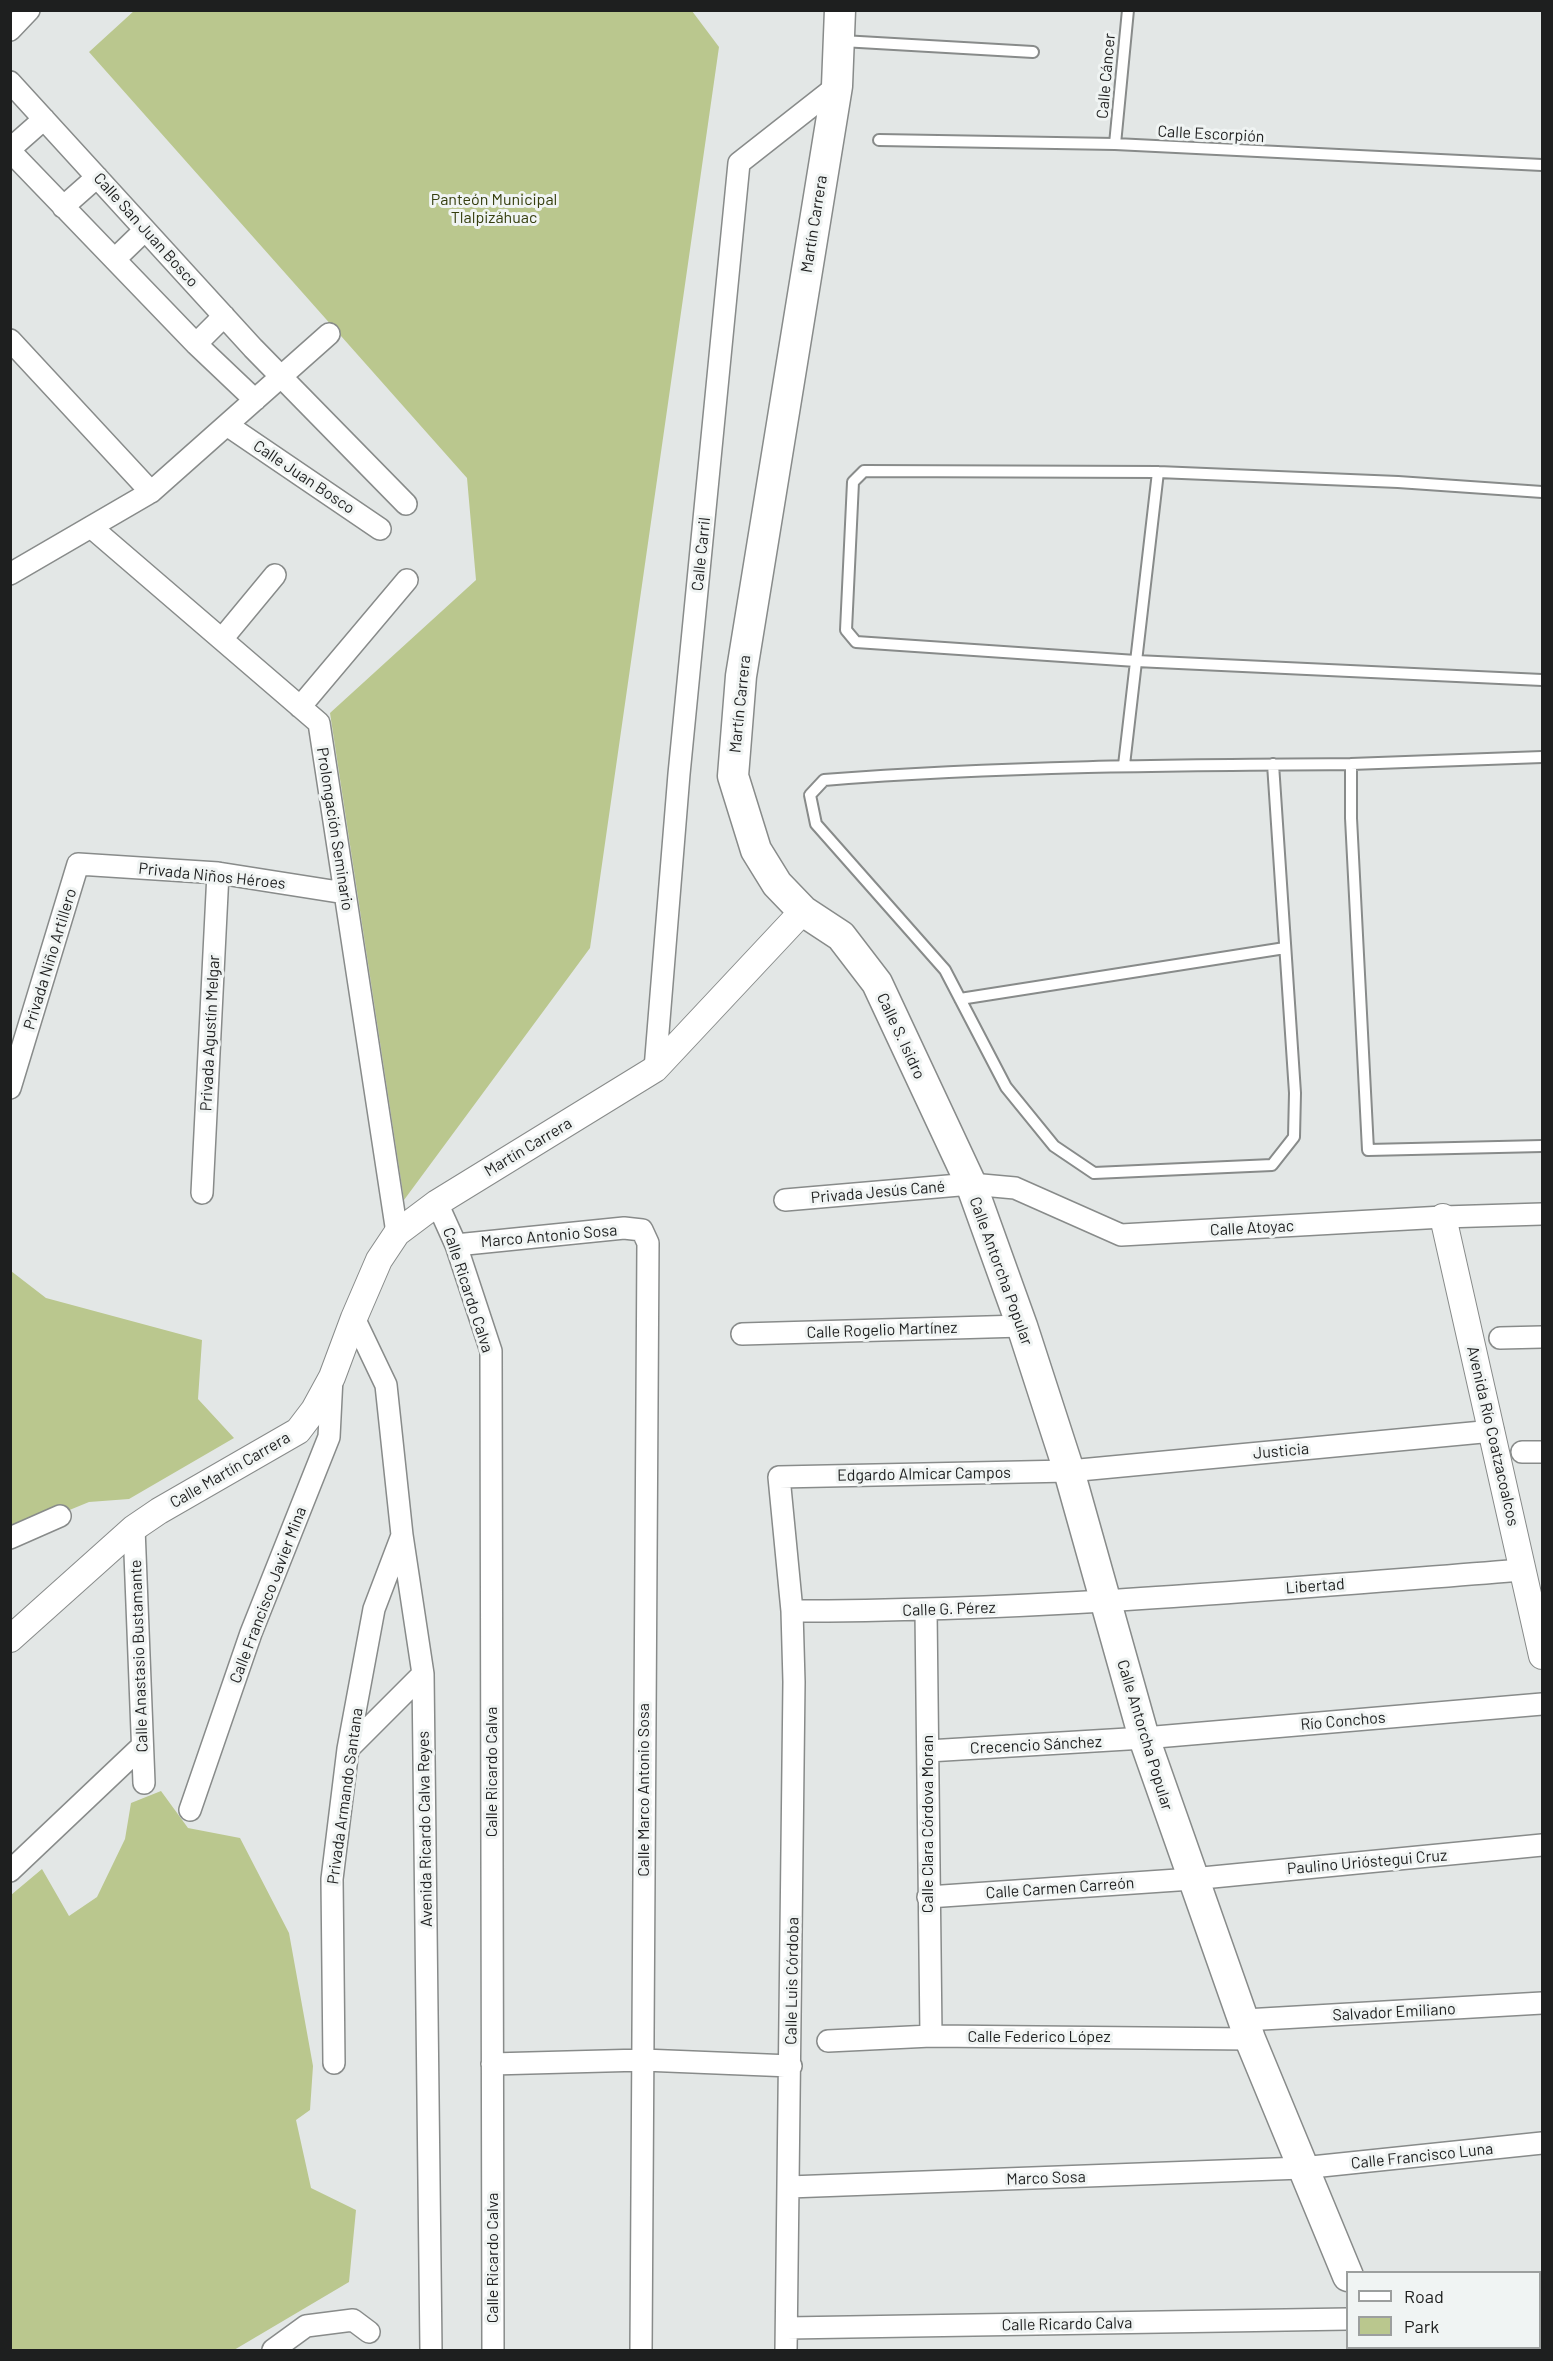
<!DOCTYPE html>
<html>
<head>
<meta charset="utf-8">
<style>
	body { margin:0 }
	#map { position:relative; width:1553px; height:2361px; overflow:hidden; background:#e3e7e6; font-family:Barlow,sans-serif }
	canvas { display:block }
	.frame { position:absolute; inset:0; border:12px solid #1e1f1f; pointer-events:none }
	.legend { position:absolute; left:1346px; top:2271px; width:195px; height:78px; box-sizing:border-box; background:#f0f4f3; border:2px solid #9c9f9e; margin:0; padding:8px 10px; list-style:none; font-size:18px; color:#1e1f1f }
	.legend li { display:flex; align-items:center; gap:12px; height:30px }
	.legend b { width:30px; border:2px solid #9c9f9e }
</style>
</head>
<body>
<div id="map">
<canvas width="1553" height="2361"></canvas>
<div class="frame"></div>
<ul class="legend">
<li><b style="height:8px;background:#fff"></b>Road</li>
<li><b style="height:16px;background:#bac78e"></b>Park</li>
</ul>
</div>
<script>
const g = document.querySelector('canvas').getContext('2d');
g.lineJoin = 'round';
function fill(path, color) { g.fillStyle = color; g.fill(path, 'evenodd'); }
function stroke(path, color, width, dash) { g.strokeStyle = color; g.lineWidth = width; g.lineCap = dash ? 'butt' : 'round'; g.setLineDash(dash || []); g.stroke(path); }
function write(font, color, halo, rows, align = 'center') {
  g.font = font + ' Barlow,sans-serif'; g.lineWidth = 6; g.setLineDash([]); g.textBaseline = 'middle'; g.strokeStyle = halo; g.fillStyle = color; for (const [text, x, y, turn = 0] of rows) {
    g.save(); g.translate(x, y); g.rotate((+turn || 0) * Math.PI / 180); g.textAlign = isNaN(turn) ? turn : align; if (halo) g.strokeText(text, 0, 0); g.fillText(text, 0, 0); g.restore();
  }
}
const green = new Path2D(`
	M 135,10 L 692,11 L 719,47 L 590,948 L 404,1200 L 330,713 L 476,580 L 467,478 L 89,52 Z
	M 11,1271 L 46,1298 L 202,1340 L 198,1399 L 234,1438 L 129,1499 L 89,1502 L 11,1534 Z
	M 161,1791 L 188,1828 L 240,1838 L 289,1933 L 313,2066 L 310,2110 L 296,2120 L 311,2188 L 356,2210 L 349,2282 L 234,2350 L 11,2350 L 11,1895 L 42,1869 L 69,1916 L 97,1897 L 125,1839 L 131,1803 Z`);
const service = new Path2D(`
	M 842,41 L 1033,52
	M 879,140 L 1115,144 L 1542,165
	M 1115,144 L 1128,10
	M 1542,492 L 1398,482 L 1158,472 L 864,471 L 853,482 L 846,630 L 856,642 L 1136,661 L 1542,680
	M 1542,757 L 1351,764 L 1351,818 L 1368,1150 L 1542,1146
	M 1273,764 L 1295,1093 L 1294,1137 L 1272,1165 L 1094,1173 L 1054,1146 L 1006,1087 L 945,970 L 816,824 L 810,795 L 824,780 C 1000,766 1175,765 1351,764
	M 1124,765 L 1158,472
	M 960,999 L 1285,948`);
const minor = new Path2D(`
	M 10,30 L 29,10
	M 10,82 L 253,348 L 406,504
	M 10,149 L 44,119
	M 10,151 L 196,344 L 255,400
	M 63,207 L 97,177
	M 115,259 L 145,230
	M 10,340 L 151,492
	M 196,344 L 224,316
	M 227,425 L 380,529
	M 91,527 L 319,723 L 397,1233
	M 10,574 L 151,492 L 329,334
	M 222,639 L 275,575
	M 300,707 L 407,580
	M 655,1069 L 679,774 L 739,163 L 837,86
	M 10,1088 L 78,864 L 218,873 L 345,893
	M 202,1193 L 218,873
	M 785,1200 L 971,1184 L 1015,1188 L 1121,1235 L 1443,1217 L 1542,1214
	M 437,1203 L 456,1245 L 491,1351 L 493,2350
	M 456,1245 L 624,1228 L 642,1230 L 648,1243 L 641,2350
	M 354,1318 L 386,1385 L 402,1535 L 423,1674 L 431,2350
	M 742,1334 L 1022,1326
	M 1500,1338 L 1542,1337
	M 1522,1452 L 1542,1452
	M 134,1528 L 144,1783
	M 10,1538 L 60,1516
	M 792,1611 C 1036,1611 1279,1589 1523,1570
	M 926,1611 L 931,2036
	M 348,1749 L 423,1674
	M 928,1751 L 1144,1738 L 1542,1704
	M 190,1810 L 251,1633 L 329,1437 L 332,1377
	M 10,1871 L 142,1746
	M 928,1897 L 1192,1879 L 1542,1845
	M 1245,2020 L 1542,2003
	M 828,2041 L 931,2036 L 1250,2039
	M 334,2063 L 332,1879 L 348,1749 L 374,1609 L 401,1538
	M 492,2064 L 643,2060 L 791,2066
	M 789,2187 L 1302,2168 L 1542,2143
	M 787,2328 L 1348,2319
	M 273,2350 L 306,2326 L 353,2320 L 369,2332
	M 786,2350 L 794,1682 L 792,1611 L 779,1477 L 1069,1471 L 1493,1431`);
const tertiary = new Path2D(`
	M 1443,1217 L 1542,1656
	M 10,1639 L 134,1528 L 159,1511 L 298,1431 L 314,1410 L 332,1377 L 354,1318 L 379,1260 L 397,1233 L 437,1203 L 655,1069 L 803,911`);
const secondary = new Path2D(`
	M 840,10 L 837,86 L 741,676 L 733,776 L 756,850 L 777,884 L 803,911 L 841,936 L 877,983 L 971,1184 L 1022,1326 L 1069,1471 L 1144,1738 L 1250,2039 L 1348,2276
	M 1540,2331 L 1542,2330
	M 1382,2348 L 1384,2350
	M 1503,2350 L 1509,2348`);
const streetNames = [
	["Calle Cáncer",1106,76,-85],
	["Calle Escorpión",1211,134,3],
	["Martín Carrera",814,224,-81],
	["Calle San Juan Bosco",146,230,48],
	["Calle Juan Bosco",304,477,34],
	["Calle Carril",701,554,-84],
	["Martín Carrera",740,704,-84],
	["Prolongación Seminario",335,829,81],
	["Privada Niños Héroes",212,876,6],
	["Privada Niño Artillero",50,959,-73],
	["Privada Agustín Melgar",210,1033,-87],
	["Calle S. Isidro",901,1036,65],
	["Martín Carrera",528,1147,-31],
	["Privada Jesús Cané",878,1192,-5],
	["Calle Atoyac",1252,1228,-3],
	["Marco Antonio Sosa",549,1236,-5],
	["Calle Antorcha Popular",1001,1271,70],
	["Calle Ricardo Calva",468,1290,72],
	["Calle Rogelio Martínez",882,1330,-2],
	["Avenida Río Coatzacoalcos",1493,1436,77],
	["Justicia",1281,1451,-5],
	["Calle Martín Carrera",230,1470,-30],
	["Edgardo Almicar Campos",924,1474,-1],
	["Libertad",1315,1586,-4],
	["Calle Francisco Javier Mina",268,1595,-69],
	["Calle G. Pérez",949,1609,-2],
	["Calle Anastasio Bustamante",139,1656,-92],
	["Río Conchos",1343,1721,-5],
	["Calle Antorcha Popular",1145,1735,73],
	["Crecencio Sánchez",1036,1745,-3],
	["Calle Ricardo Calva",492,1772,-90],
	["Calle Marco Antonio Sosa",644,1790,-90],
	["Privada Armando Santana",345,1796,-82],
	["Calle Clara Córdova Moran",928,1824,-90],
	["Avenida Ricardo Calva Reyes",425,1829,-91],
	["Paulino Urióstegui Cruz",1367,1862,-5],
	["Calle Carmen Carreón",1060,1888,-4],
	["Calle Luis Córdoba",792,1981,-89],
	["Salvador Emiliano",1394,2012,-3],
	["Calle Federico López",1039,2037],
	["Calle Francisco Luna",1422,2156,-6],
	["Marco Sosa",1046,2178,-2],
	["Calle Ricardo Calva",493,2258,-90],
	["Calle Ricardo Calva",1067,2324,-1]
];
const parkNames = [
	["Panteón Municipal",494,200],
	["Tlalpizáhuac",494,218]
];
fill(green, '#bac78e');
stroke(service, '#888b8a', 14);
stroke(minor, '#888b8a', 24);
stroke(tertiary, '#888b8a', 28);
stroke(secondary, '#888b8a', 33);
stroke(service, '#fff', 10);
stroke(minor, '#fff', 21);
stroke(tertiary, '#fff', 26);
stroke(secondary, '#fff', 30);
write('16px', '#1e1f1f', '#f0f4f3', streetNames);
write('16px', '#353e0e', '#f0f4f3', parkNames);
</script>
</body>
</html>
